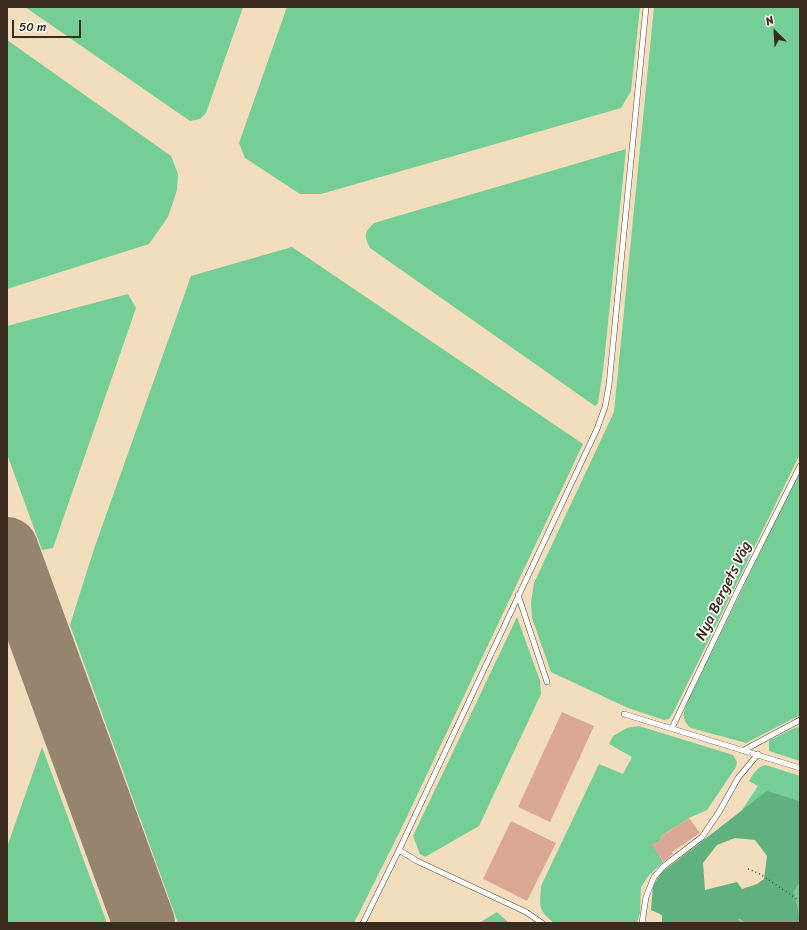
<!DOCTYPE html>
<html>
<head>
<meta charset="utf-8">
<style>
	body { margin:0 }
	#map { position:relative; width:807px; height:930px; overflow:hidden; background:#f2ddbd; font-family:Sriracha,sans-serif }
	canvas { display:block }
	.frame { position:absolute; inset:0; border:8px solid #3b2a1e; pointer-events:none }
	.north { position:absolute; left:755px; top:12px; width:40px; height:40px; -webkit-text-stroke:3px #fdfcf7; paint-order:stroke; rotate:335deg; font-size:11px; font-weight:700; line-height:16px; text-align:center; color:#3b2a1e }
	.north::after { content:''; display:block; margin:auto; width:14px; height:18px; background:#3b2a1e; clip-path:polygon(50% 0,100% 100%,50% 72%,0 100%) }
	.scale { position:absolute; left:12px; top:20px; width:69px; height:18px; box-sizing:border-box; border:2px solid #3b2a1e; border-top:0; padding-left:5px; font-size:12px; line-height:14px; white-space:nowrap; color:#3b2a1e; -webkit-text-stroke:3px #fdfcf7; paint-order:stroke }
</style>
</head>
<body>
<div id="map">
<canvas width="807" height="930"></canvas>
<div class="frame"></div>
<div class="north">N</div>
<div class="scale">50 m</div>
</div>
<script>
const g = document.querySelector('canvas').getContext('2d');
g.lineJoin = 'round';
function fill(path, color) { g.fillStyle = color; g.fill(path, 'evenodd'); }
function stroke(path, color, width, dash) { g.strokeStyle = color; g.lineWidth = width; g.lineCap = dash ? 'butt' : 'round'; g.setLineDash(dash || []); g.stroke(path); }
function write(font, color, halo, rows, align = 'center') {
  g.font = font + ' Sriracha,sans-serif'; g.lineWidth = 3.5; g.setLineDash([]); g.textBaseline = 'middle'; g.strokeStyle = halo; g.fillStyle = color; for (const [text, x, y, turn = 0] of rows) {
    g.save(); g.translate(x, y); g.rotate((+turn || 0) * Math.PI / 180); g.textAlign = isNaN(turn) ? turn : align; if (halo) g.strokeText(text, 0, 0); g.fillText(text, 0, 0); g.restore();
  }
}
const green = new Path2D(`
	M 25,7 L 243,7 L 206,113 L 200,119 L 190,121 Z
	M 287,7 L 640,7 L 631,91 L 621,108 L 321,194 L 300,194 L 245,158 L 239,143 Z
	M 654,7 L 800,7 L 800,454 L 674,711 L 669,719 L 664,720 L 628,708 L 551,672 L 532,618 L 531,602 L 534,583 L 614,412 Z
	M 7,40 L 171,156 L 178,174 L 177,190 L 168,217 L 149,244 L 7,289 Z
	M 626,149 L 603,371 L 598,403 L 595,406 L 370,248 C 364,235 364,233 374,223 Z
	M 292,247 L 583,444 L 403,825 L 354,923 L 178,923 L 70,625 L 94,549 L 191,276 Z
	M 128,294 L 136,308 L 53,548 L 42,550 L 7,454 L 7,326 Z
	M 800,470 L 800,715 L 746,743 L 691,728 C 680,719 684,712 688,701 Z
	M 517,617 L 540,681 L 541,694 L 479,826 L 425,857 L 420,854 L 413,836 Z
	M 639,726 L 733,755 L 737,762 L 736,767 L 707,810 L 689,818 L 661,836 L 662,839 L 653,845 L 663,862 L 649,875 L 641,887 L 640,913 L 637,923 L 554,923 C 537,909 540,906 541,886 L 599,764 L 623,774 L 632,757 L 609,744 L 613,736 L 627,728 Z
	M 797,727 L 800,728 L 800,761 L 769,751 L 769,741 L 792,729 Z
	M 42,747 L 107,923 L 7,923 L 7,847 Z
	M 766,765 L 800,776 L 800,801 L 767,792 L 740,813 L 758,786 L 749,781 C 753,775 757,766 766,765 Z
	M 800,882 L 800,918 L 794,891 Z
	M 497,912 L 509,923 L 479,923 Z`);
const forest = new Path2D(`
	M 767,791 L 800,801 L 800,882 L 794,891 L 800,918 L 800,923 L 662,923 L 662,915 L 651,910 L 653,886 L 661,873 ZM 735,838 L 755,840 L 767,856 L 764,879 L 757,884 L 742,889 L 737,882 L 705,890 L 703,863 L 717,845 Z`);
const runway = new Path2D(`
	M 7,548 L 144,923`);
const building = new Path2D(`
	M 562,712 L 594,726 L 550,822 L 518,807 Z
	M 689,818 L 700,833 L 672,852 L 673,854 L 663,862 L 652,845 L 662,839 L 660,837 Z
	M 511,821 L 556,843 L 527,901 L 483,879 Z`);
const minorTunnel = new Path2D(`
	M 742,923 L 743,922`);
const path = new Path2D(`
	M 748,869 L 760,874 L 800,901`);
const service = new Path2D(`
	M 518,595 L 547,682
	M 624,714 L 800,768
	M 672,728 L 737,592 L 800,466
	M 744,750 L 800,720
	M 399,850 L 417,861 L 526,912 L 542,923
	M 363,923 L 399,850 L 597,429 L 605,407 L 609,385 L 646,7
	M 642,923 L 646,897 L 654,877 L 664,866 L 702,837 L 719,812 L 738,778 L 758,754`);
const streetNames = [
	["Nya Bergets Väg",724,591,-64]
];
fill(green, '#74ce95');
fill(forest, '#5fb17e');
stroke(runway, '#96846e', 62);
fill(building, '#dba894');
stroke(minorTunnel, '#cdb99d', 10, [10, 5]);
stroke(service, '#564536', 6);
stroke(path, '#564536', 1.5, [1, 3]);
stroke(service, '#fff', 5);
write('15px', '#3b2a1e', '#fdfcf7', streetNames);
</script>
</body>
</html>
